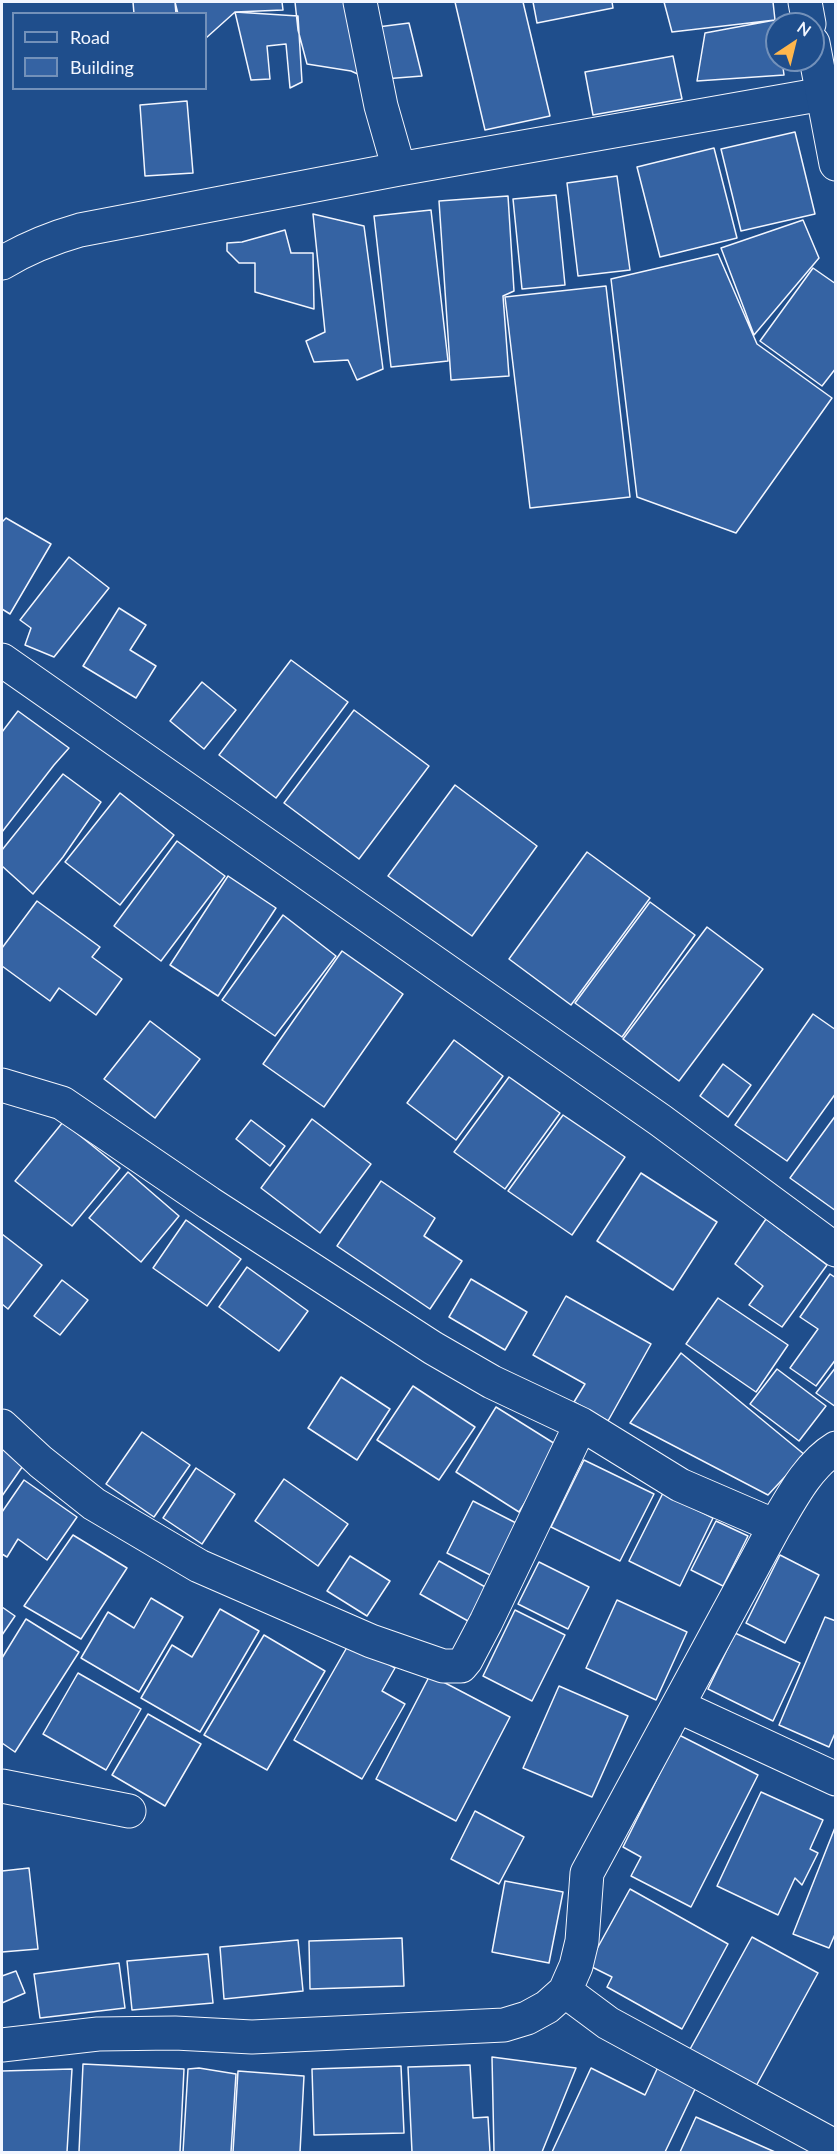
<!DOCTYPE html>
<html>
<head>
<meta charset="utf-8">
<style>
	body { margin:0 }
	#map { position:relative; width:837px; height:2154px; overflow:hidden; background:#1f4e8c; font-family:Lato,sans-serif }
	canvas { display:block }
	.frame { position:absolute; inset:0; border:3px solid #f2f6ff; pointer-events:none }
	.legend { position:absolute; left:12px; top:12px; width:195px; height:78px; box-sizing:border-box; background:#1f4e8c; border:2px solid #7391ba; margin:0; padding:8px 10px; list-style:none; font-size:18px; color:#f2f6ff }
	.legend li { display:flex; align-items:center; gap:12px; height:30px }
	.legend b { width:30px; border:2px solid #7391ba }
	.north { position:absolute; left:765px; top:12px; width:60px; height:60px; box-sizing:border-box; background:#1f4e8c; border:2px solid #7391ba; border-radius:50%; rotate:35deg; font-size:16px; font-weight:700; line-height:24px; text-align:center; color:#f2f6ff }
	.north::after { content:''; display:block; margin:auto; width:21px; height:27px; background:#ffb74d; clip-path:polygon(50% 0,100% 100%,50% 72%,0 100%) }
</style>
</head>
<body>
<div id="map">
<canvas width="837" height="2154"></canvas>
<div class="frame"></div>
<ul class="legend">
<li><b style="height:8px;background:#1f4e8c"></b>Road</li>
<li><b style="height:16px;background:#3563a3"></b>Building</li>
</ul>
<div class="north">N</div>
</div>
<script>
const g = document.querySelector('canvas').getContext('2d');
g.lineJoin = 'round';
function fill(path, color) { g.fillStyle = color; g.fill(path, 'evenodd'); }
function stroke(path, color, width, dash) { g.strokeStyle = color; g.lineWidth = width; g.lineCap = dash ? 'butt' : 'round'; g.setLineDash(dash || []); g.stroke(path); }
const building = new Path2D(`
	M 133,2 L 175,2 L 176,14 L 134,14 Z
	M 175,2 L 282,2 L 283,10 L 235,12 L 206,38 L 206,14 L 178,14 Z
	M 295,2 L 347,2 L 362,29 L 409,23 L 422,76 L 371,80 L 351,71 L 307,64 L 298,30 Z
	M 455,2 L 523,2 L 550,116 L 485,130 Z
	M 533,2 L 612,2 L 613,8 L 537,23 Z
	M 664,2 L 773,2 L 775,20 L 672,32 Z
	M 235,12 L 298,16 L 302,82 L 290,88 L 286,44 L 267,46 L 270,79 L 251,80 Z
	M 775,20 L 777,60 L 782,60 L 784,75 L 697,81 L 705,33 Z
	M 673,56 L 682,99 L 593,115 L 585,72 Z
	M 187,101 L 193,173 L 145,176 L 140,105 Z
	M 795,132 L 815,214 L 741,231 L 721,149 Z
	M 714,148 L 737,238 L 660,257 L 637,167 Z
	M 617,176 L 630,270 L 578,276 L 567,183 Z
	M 556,195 L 565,285 L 522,289 L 513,199 Z
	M 508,196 L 514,291 L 503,296 L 509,376 L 451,380 L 439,201 Z
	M 431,210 L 448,361 L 391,367 L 374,216 Z
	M 313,214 L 364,226 L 383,369 L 357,380 L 348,360 L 314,362 L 306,341 L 325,332 Z
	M 803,220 L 819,258 L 754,335 L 721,248 Z
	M 285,230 L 291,253 L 313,253 L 314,309 L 255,292 L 255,263 L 239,263 L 227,251 L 227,243 L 242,242 Z
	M 718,254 L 757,344 L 832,398 L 736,533 L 637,497 L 611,279 Z
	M 813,268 L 836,284 L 836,368 L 822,386 L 760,341 Z
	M 606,286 L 630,497 L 530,508 L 505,297 Z
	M 6,518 L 51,544 L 10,614 L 2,609 L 2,522 Z
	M 69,557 L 109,588 L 54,657 L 25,645 L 31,628 L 20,620 Z
	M 119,608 L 146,625 L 130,650 L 156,666 L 136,698 L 83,666 Z
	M 291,660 L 348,702 L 276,798 L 219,755 Z
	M 202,682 L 236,710 L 204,749 L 170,721 Z
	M 354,710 L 429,766 L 359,859 L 284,803 Z
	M 18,711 L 69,748 L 54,765 L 2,832 L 2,732 Z
	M 63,774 L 101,802 L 63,857 L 33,894 L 2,866 L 2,850 Z
	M 455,785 L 537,846 L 472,936 L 388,876 Z
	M 120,793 L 174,835 L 120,905 L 65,862 Z
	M 177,841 L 225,876 L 161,961 L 114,926 Z
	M 587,852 L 650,898 L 571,1005 L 509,959 Z
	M 228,876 L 276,908 L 218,996 L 170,965 Z
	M 37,901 L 100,947 L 92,957 L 122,979 L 96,1015 L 59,988 L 50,1001 L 2,966 L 2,948 Z
	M 650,902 L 695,935 L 622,1037 L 575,1003 Z
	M 283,915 L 336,956 L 275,1036 L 222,1000 Z
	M 707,927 L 763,969 L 679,1081 L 623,1039 Z
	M 342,951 L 403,994 L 324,1107 L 263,1064 Z
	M 813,1014 L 836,1030 L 836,1093 L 787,1161 L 735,1125 Z
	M 150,1021 L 200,1059 L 155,1118 L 104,1079 Z
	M 454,1040 L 503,1076 L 456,1140 L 407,1103 Z
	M 723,1064 L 751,1085 L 728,1117 L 700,1096 Z
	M 509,1077 L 560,1113 L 505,1189 L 454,1152 Z
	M 563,1115 L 625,1157 L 572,1235 L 508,1191 Z
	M 836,1115 L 836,1211 L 790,1178 Z
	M 312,1119 L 371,1164 L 320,1233 L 261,1188 Z
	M 251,1120 L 285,1146 L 270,1166 L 236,1139 Z
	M 63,1122 L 120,1168 L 72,1226 L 15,1181 Z
	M 128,1172 L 179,1216 L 141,1262 L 89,1218 Z
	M 641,1173 L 717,1222 L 673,1290 L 597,1241 Z
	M 381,1181 L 435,1218 L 424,1236 L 462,1261 L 430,1309 L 337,1246 Z
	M 766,1219 L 827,1265 L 782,1327 L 749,1305 L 763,1286 L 735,1264 Z
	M 186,1220 L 241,1259 L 207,1306 L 153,1268 Z
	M 2,1234 L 42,1265 L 8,1309 L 2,1304 Z
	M 247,1267 L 308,1311 L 279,1351 L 219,1307 Z
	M 830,1274 L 836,1278 L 836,1359 L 816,1386 L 790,1368 L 818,1329 L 800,1317 Z
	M 471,1279 L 527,1312 L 505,1350 L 449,1317 Z
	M 62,1280 L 88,1300 L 60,1335 L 34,1316 Z
	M 566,1296 L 651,1344 L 608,1421 L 574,1402 L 585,1384 L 533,1355 Z
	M 718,1298 L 788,1345 L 756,1392 L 686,1344 Z
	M 681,1353 L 805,1455 L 768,1495 L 630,1423 Z
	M 836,1367 L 836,1407 L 816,1393 Z
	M 777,1369 L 826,1406 L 799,1441 L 750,1404 Z
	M 341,1377 L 390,1409 L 357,1460 L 308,1428 Z
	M 413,1386 L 475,1427 L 439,1480 L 377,1440 Z
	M 496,1407 L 560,1447 L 519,1512 L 456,1472 Z
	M 142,1432 L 190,1465 L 154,1517 L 106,1484 Z
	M 2,1446 L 25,1463 L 2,1496 Z
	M 584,1460 L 654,1494 L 620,1561 L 551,1527 Z
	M 196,1468 L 235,1494 L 202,1544 L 163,1518 Z
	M 284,1479 L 348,1524 L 318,1566 L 255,1521 Z
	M 24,1480 L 77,1517 L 47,1560 L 18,1539 L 7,1557 L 2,1554 L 2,1512 Z
	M 663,1493 L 713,1518 L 680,1586 L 629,1561 Z
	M 473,1501 L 518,1524 L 492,1576 L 447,1553 Z
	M 716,1521 L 748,1536 L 723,1586 L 691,1570 Z
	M 73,1535 L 127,1568 L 81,1639 L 24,1606 Z
	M 780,1555 L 819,1575 L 785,1643 L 746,1623 Z
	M 350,1556 L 390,1581 L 367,1616 L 327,1591 Z
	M 439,1561 L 487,1588 L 468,1621 L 420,1594 Z
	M 539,1562 L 589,1587 L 568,1629 L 518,1604 Z
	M 151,1598 L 183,1617 L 139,1692 L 81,1658 L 108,1612 L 134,1628 Z
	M 617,1600 L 687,1632 L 656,1700 L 586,1668 Z
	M 2,1607 L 15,1616 L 2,1635 Z
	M 220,1609 L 259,1631 L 200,1732 L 141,1698 L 172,1645 L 192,1657 Z
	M 515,1610 L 565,1635 L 532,1701 L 483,1676 Z
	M 825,1617 L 836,1621 L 836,1731 L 829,1747 L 779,1725 Z
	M 26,1619 L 79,1652 L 15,1752 L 2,1743 L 2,1658 Z
	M 735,1633 L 800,1663 L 773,1721 L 708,1689 Z
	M 264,1635 L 325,1671 L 267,1770 L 204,1735 Z
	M 350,1642 L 395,1668 L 382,1691 L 405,1704 L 362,1779 L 294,1740 Z
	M 78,1673 L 141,1709 L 106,1770 L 43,1734 Z
	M 430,1675 L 510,1717 L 456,1821 L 376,1779 Z
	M 559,1686 L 628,1716 L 592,1797 L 523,1768 Z
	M 148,1714 L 201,1744 L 165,1806 L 112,1775 Z
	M 679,1735 L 758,1775 L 691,1907 L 631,1876 L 641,1857 L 623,1847 Z
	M 761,1792 L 823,1820 L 810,1849 L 818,1853 L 802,1885 L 795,1878 L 778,1915 L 717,1886 Z
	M 475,1811 L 524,1837 L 499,1884 L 451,1859 Z
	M 836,1825 L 836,1932 L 829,1948 L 793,1934 Z
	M 29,1868 L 38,1949 L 2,1952 L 2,1871 Z
	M 505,1881 L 563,1892 L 549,1963 L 492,1952 Z
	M 630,1889 L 728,1944 L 682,2029 L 607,1987 L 612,1977 L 588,1965 Z
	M 752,1937 L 818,1973 L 755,2088 L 689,2051 Z
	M 402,1938 L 404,1986 L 310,1989 L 309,1941 Z
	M 298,1940 L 303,1991 L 224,1999 L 220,1947 Z
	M 208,1954 L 213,2003 L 132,2010 L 127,1961 Z
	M 119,1963 L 125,2008 L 40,2018 L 34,1974 Z
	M 16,1971 L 25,1993 L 2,2003 L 2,1976 Z
	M 492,2057 L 576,2068 L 542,2152 L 494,2152 Z
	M 83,2064 L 184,2069 L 180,2152 L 79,2152 Z
	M 470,2065 L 473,2118 L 488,2117 L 490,2152 L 412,2152 L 408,2067 Z
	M 401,2066 L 404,2133 L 314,2135 L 312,2069 Z
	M 658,2067 L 697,2085 L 665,2152 L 552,2152 L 591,2068 L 645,2095 Z
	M 199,2068 L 236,2074 L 231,2152 L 183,2152 L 188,2069 Z
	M 72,2069 L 67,2152 L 2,2152 L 2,2071 Z
	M 238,2071 L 304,2076 L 300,2152 L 233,2152 Z
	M 696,2117 L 775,2152 L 680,2152 Z`);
const street = new Path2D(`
	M 360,2 L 381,106 L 399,169
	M 2,263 C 27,248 52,238 80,230 L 399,169 L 823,94
	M 2,660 L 660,1120 L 836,1250
	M 2,1085 L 62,1103 L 209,1203 L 433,1348 L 492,1382 L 581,1424
	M 2,1426 L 41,1462 L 94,1504 L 199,1566 L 371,1641 L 443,1666 L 461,1666 L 466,1660 L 486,1622 L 581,1424 L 680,1485 L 775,1526
	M 678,1706 L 836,1779
	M 2,1786 L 129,1811
	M 565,1991 L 608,2023 L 836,2147
	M 2,2045 L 98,2034 L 175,2033 L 252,2037 L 504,2025 L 527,2018 L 547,2007 L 565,1991 L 576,1966 L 582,1941 L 587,1873 L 775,1526 C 791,1499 808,1465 836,1448`);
const secondary = new Path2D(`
	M 805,2 L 809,24
	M 813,43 L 836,164`);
fill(building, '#3563a3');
stroke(building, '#f2f6ff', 1.5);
stroke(street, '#f2f6ff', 35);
stroke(secondary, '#f2f6ff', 35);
stroke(street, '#1f4e8c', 33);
stroke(secondary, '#1f4e8c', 33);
</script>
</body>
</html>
